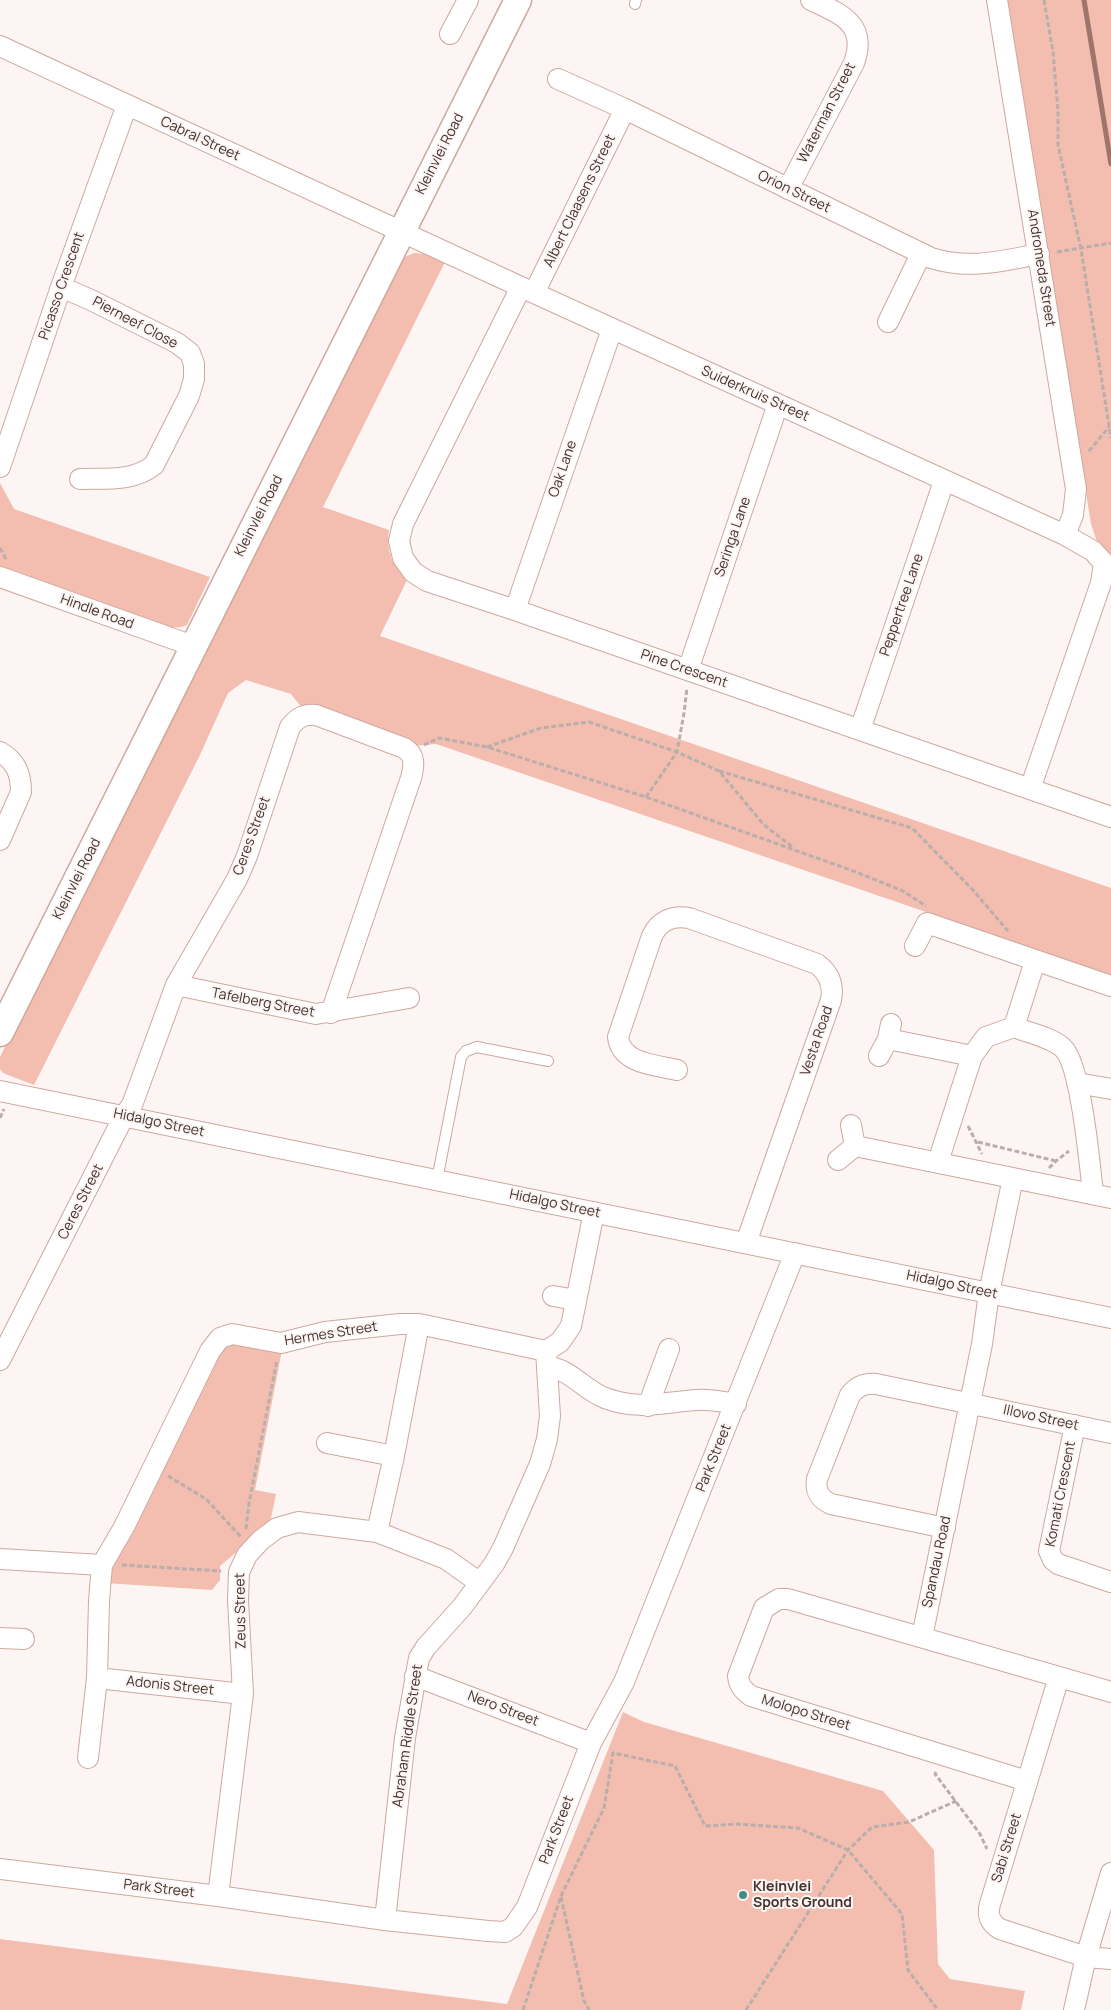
<!DOCTYPE html>
<html>
<head>
<meta charset="utf-8">
<style>
	body { margin:0 }
	canvas { display:block; background:#fdf5f3 }
</style>
</head>
<body>
<canvas width="1111" height="2010"></canvas>
<script>
const g = document.querySelector('canvas').getContext('2d');
g.lineJoin = 'round';
function fill(path, color) { g.fillStyle = color; g.fill(path, 'evenodd'); }
function stroke(path, color, width, dash) { g.strokeStyle = color; g.lineWidth = width; g.lineCap = dash ? 'butt' : 'round'; g.setLineDash(dash || []); g.stroke(path); }
function write(font, color, halo, rows, align = 'center') {
  g.font = font + ' Manrope,sans-serif'; g.lineWidth = 4; g.setLineDash([]); g.textBaseline = 'middle'; g.strokeStyle = halo; g.fillStyle = color; for (const [text, x, y, turn = 0] of rows) {
    g.save(); g.translate(x, y); g.rotate((+turn || 0) * Math.PI / 180); g.textAlign = isNaN(turn) ? turn : align; if (halo) g.strokeText(text, 0, 0); g.fillText(text, 0, 0); g.restore();
  }
}
const green = new Path2D(`
	M 1006,0 L 1111,0 L 1111,573 L 1104,562 L 1091,524 Z
	M 414,253 L 429,254 L 446,260 L 323,507 L 389,530 C 386,551 392,566 407,580 L 380,636 L 1111,888 L 1111,981 L 928,917 L 926,912 L 436,744 L 413,746 L 302,708 L 291,694 L 246,680 L 228,693 L 199,757 L 34,1085 L 3,1073 L 0,1069 L 0,1057 L 196,663 L 402,258 Z
	M 0,483 L 14,509 L 210,577 L 187,625 L 181,627 L 166,628 L 0,569 Z
	M 233,1343 L 282,1350 L 255,1490 L 276,1494 L 271,1518 L 266,1527 L 220,1566 L 220,1580 L 212,1590 L 105,1583 L 222,1349 Z
	M 623,1712 L 644,1722 L 883,1791 L 934,1850 L 938,1964 L 950,1979 L 1025,1991 L 1021,2010 L 0,2010 L 0,1939 L 507,2004 Z`);
const stream = new Path2D(`
	M 1084,0 L 1111,164`);
const path = new Path2D(`
	M 1044,0 L 1053,52 L 1058,111 L 1058,145 L 1081,249 L 1111,438
	M 1057,252 L 1111,243
	M 1089,451 L 1109,427
	M 0,548 L 7,561
	M 424,745 L 439,738 L 487,747 L 646,797 L 856,872 L 903,891 L 926,906
	M 487,747 L 541,728 L 589,722 L 677,752 L 719,771 L 764,825 L 794,848
	M 719,771 L 912,828 L 972,889 L 1008,931
	M 646,797 L 677,752 L 684,713 L 687,688
	M 0,1118 L 4,1109
	M 968,1126 L 982,1154
	M 978,1142 L 1056,1161
	M 1049,1168 L 1056,1161 L 1069,1151
	M 168,1476 L 206,1499 L 241,1537
	M 246,1529 L 249,1503 L 277,1360
	M 122,1565 L 221,1571
	M 936,1772 L 935,1774 L 980,1834 L 987,1849
	M 561,1897 L 584,2001 L 589,2010
	M 523,2010 L 561,1896 L 604,1808 L 613,1753 L 675,1766 L 705,1826 L 736,1824 L 798,1828 L 848,1850 L 902,1914 L 908,1970 L 938,2010
	M 746,2010 L 848,1850 L 872,1827 L 909,1822 L 956,1801`);
const service = new Path2D(`
	M 635,4 L 636,0
	M 437,1180 L 461,1057 L 466,1051 L 477,1047 L 548,1061`);
const minor = new Path2D(`
	M 997,0 L 1076,489 L 1073,515 L 1065,535
	M 450,34 L 468,0
	M 0,46 L 521,287 L 1065,535 L 1093,551 L 1104,563 L 1101,583 L 1030,789 L 515,610 L 427,581 L 413,572 L 403,558 L 399,541 L 403,524 L 521,287
	M 558,79 L 625,109 L 931,258 C 969,270 1001,261 1039,254
	M 788,189 L 854,63 C 868,24 841,14 811,0
	M 61,287 L 91,300 L 177,343 L 190,353 L 194,364 L 194,379 L 189,396 L 154,465 C 133,482 105,478 80,479
	M 534,293 L 625,109
	M 888,322 L 921,254
	M 0,467 L 61,287 L 127,105
	M 0,577 L 193,646
	M 515,610 L 612,329
	M 688,670 L 778,404
	M 860,730 L 944,481
	M 0,752 C 16,761 21,774 21,792 L 0,840
	M 1030,789 L 1111,817
	M 915,946 L 927,923 L 1111,986
	M 176,985 L 316,1014 L 409,998
	M 1014,1027 L 1035,961
	M 888,1039 L 972,1056
	M 879,1056 L 888,1039 L 891,1024
	M 677,1070 C 656,1065 621,1064 618,1037 L 652,936 C 659,921 673,915 689,918 L 817,964 C 829,973 834,985 831,1000 L 746,1243
	M 1077,1083 L 1111,1089
	M 0,1091 L 1111,1318
	M 855,1146 L 1111,1198
	M 838,1160 L 855,1146 L 851,1125
	M 938,1162 L 972,1056 L 986,1037 L 1014,1027 C 1029,1033 1051,1037 1063,1048 C 1081,1065 1090,1166 1093,1194
	M 553,1296 L 576,1300
	M 546,1351 L 560,1342 L 571,1326 L 594,1212
	M 0,1360 L 124,1116 L 132,1105 L 176,985 L 237,879 L 247,856 L 290,727 C 298,717 304,714 316,715 L 404,748 C 416,755 414,766 411,778 L 331,1013
	M 548,1367 C 569,1368 585,1391 605,1398 C 640,1411 663,1402 697,1400 C 710,1399 723,1402 736,1404
	M 648,1406 L 669,1349
	M 1075,1425 L 1049,1551 L 1053,1560 L 1058,1564 L 1111,1582
	M 327,1443 L 394,1456
	M 945,1528 L 831,1504 C 820,1499 815,1491 817,1479 L 850,1395 C 857,1386 865,1383 876,1384 L 1111,1433
	M 377,1532 L 394,1456 L 419,1324
	M 0,1559 L 102,1565
	M 922,1637 L 982,1344 L 989,1293 L 1013,1178
	M 0,1638 L 24,1639
	M 415,1676 L 591,1743
	M 1059,1677 L 990,1904 C 987,1915 990,1923 1000,1929 L 1086,1957 L 1111,1959
	M 97,1678 L 243,1694
	M 88,1758 L 97,1678 L 99,1601 L 102,1565 L 124,1527 L 210,1351 L 220,1338 L 232,1334 L 281,1343 L 325,1332 L 400,1324 L 419,1324 L 546,1351
	M 1027,1781 L 751,1696 C 743,1690 739,1686 738,1676 L 764,1608 L 779,1599 L 788,1599 L 1111,1692
	M 0,1869 L 218,1896 L 385,1920 L 488,1931 L 505,1932 L 513,1927 L 527,1907 L 591,1743 L 624,1682 L 795,1253
	M 218,1896 L 243,1694 L 238,1600 L 239,1572 L 247,1555 L 261,1540 L 277,1528 L 298,1522 L 377,1532 L 446,1559 L 480,1583
	M 385,1920 L 405,1738 L 419,1658 L 426,1647 L 462,1607 L 494,1564 L 503,1548 L 540,1464 L 547,1439 L 550,1416 L 546,1351
	M 1074,2010 L 1086,1957 L 1111,1873`);
const tertiary = new Path2D(`
	M 0,1033 L 518,0`);
const markers = [
	[743,1895,5,"#468b83"]
];
const streetNames = [
	["Waterman Street",827,113,-63],
	["Cabral Street",200,139,25],
	["Kleinvlei Road",440,154,-63],
	["Orion Street",794,192,26],
	["Albert Claasens Street",580,201,-64],
	["Andromeda Street",1041,268,81],
	["Picasso Crescent",62,286,-71],
	["Pierneef Close",135,323,28],
	["Suiderkruis Street",755,394,24],
	["Oak Lane",563,469,-71],
	["Kleinvlei Road",259,516,-63],
	["Seringa Lane",733,537,-71],
	["Peppertree Lane",902,605,-71],
	["Hindle Road",97,612,20],
	["Pine Crescent",684,669,19],
	["Ceres Street",252,836,-70],
	["Kleinvlei Road",77,879,-63],
	["Tafelberg Street",263,1003,11],
	["Vesta Road",817,1041,-71],
	["Hidalgo Street",159,1123,12],
	["Ceres Street",81,1202,-63],
	["Hidalgo Street",555,1204,12],
	["Hidalgo Street",952,1285,12],
	["Hermes Street",331,1334,-9],
	["Illovo Street",1041,1418,12],
	["Park Street",714,1458,-68],
	["Komati Crescent",1061,1494,-79],
	["Spandau Road",937,1562,-78],
	["Zeus Street",241,1611,-91],
	["Adonis Street",170,1686,6],
	["Nero Street",503,1709,21],
	["Molopo Street",806,1713,17],
	["Abraham Riddle Street",408,1736,-82],
	["Park Street",557,1830,-69],
	["Sabi Street",1007,1848,-73],
	["Park Street",159,1889,7]
];
const poiNames = [
	["Kleinvlei",753,1887],
	["Sports Ground",753,1903]
];
fill(green, '#f3beaf');
stroke(stream, '#9d756a', 5);
stroke(service, '#cea89e', 12);
stroke(minor, '#cea89e', 22);
stroke(tertiary, '#cea89e', 29);
stroke(path, '#b9aeab', 3, [5, 2.5]);
stroke(service, '#fff', 10);
stroke(minor, '#fff', 20);
stroke(tertiary, '#fff', 26);
for (const [x, y, r, color] of markers) { const dot = new Path2D(); dot.arc(x, y, r, 0, 2 * Math.PI); g.fillStyle = color; g.fill(dot); stroke(dot, '#fdf5f3', 2); }
write('14px', '#40312c', '#fdf5f3', streetNames);
write('bold 14px', '#40312c', '#fdf5f3', poiNames, 'left');
</script>
</body>
</html>
